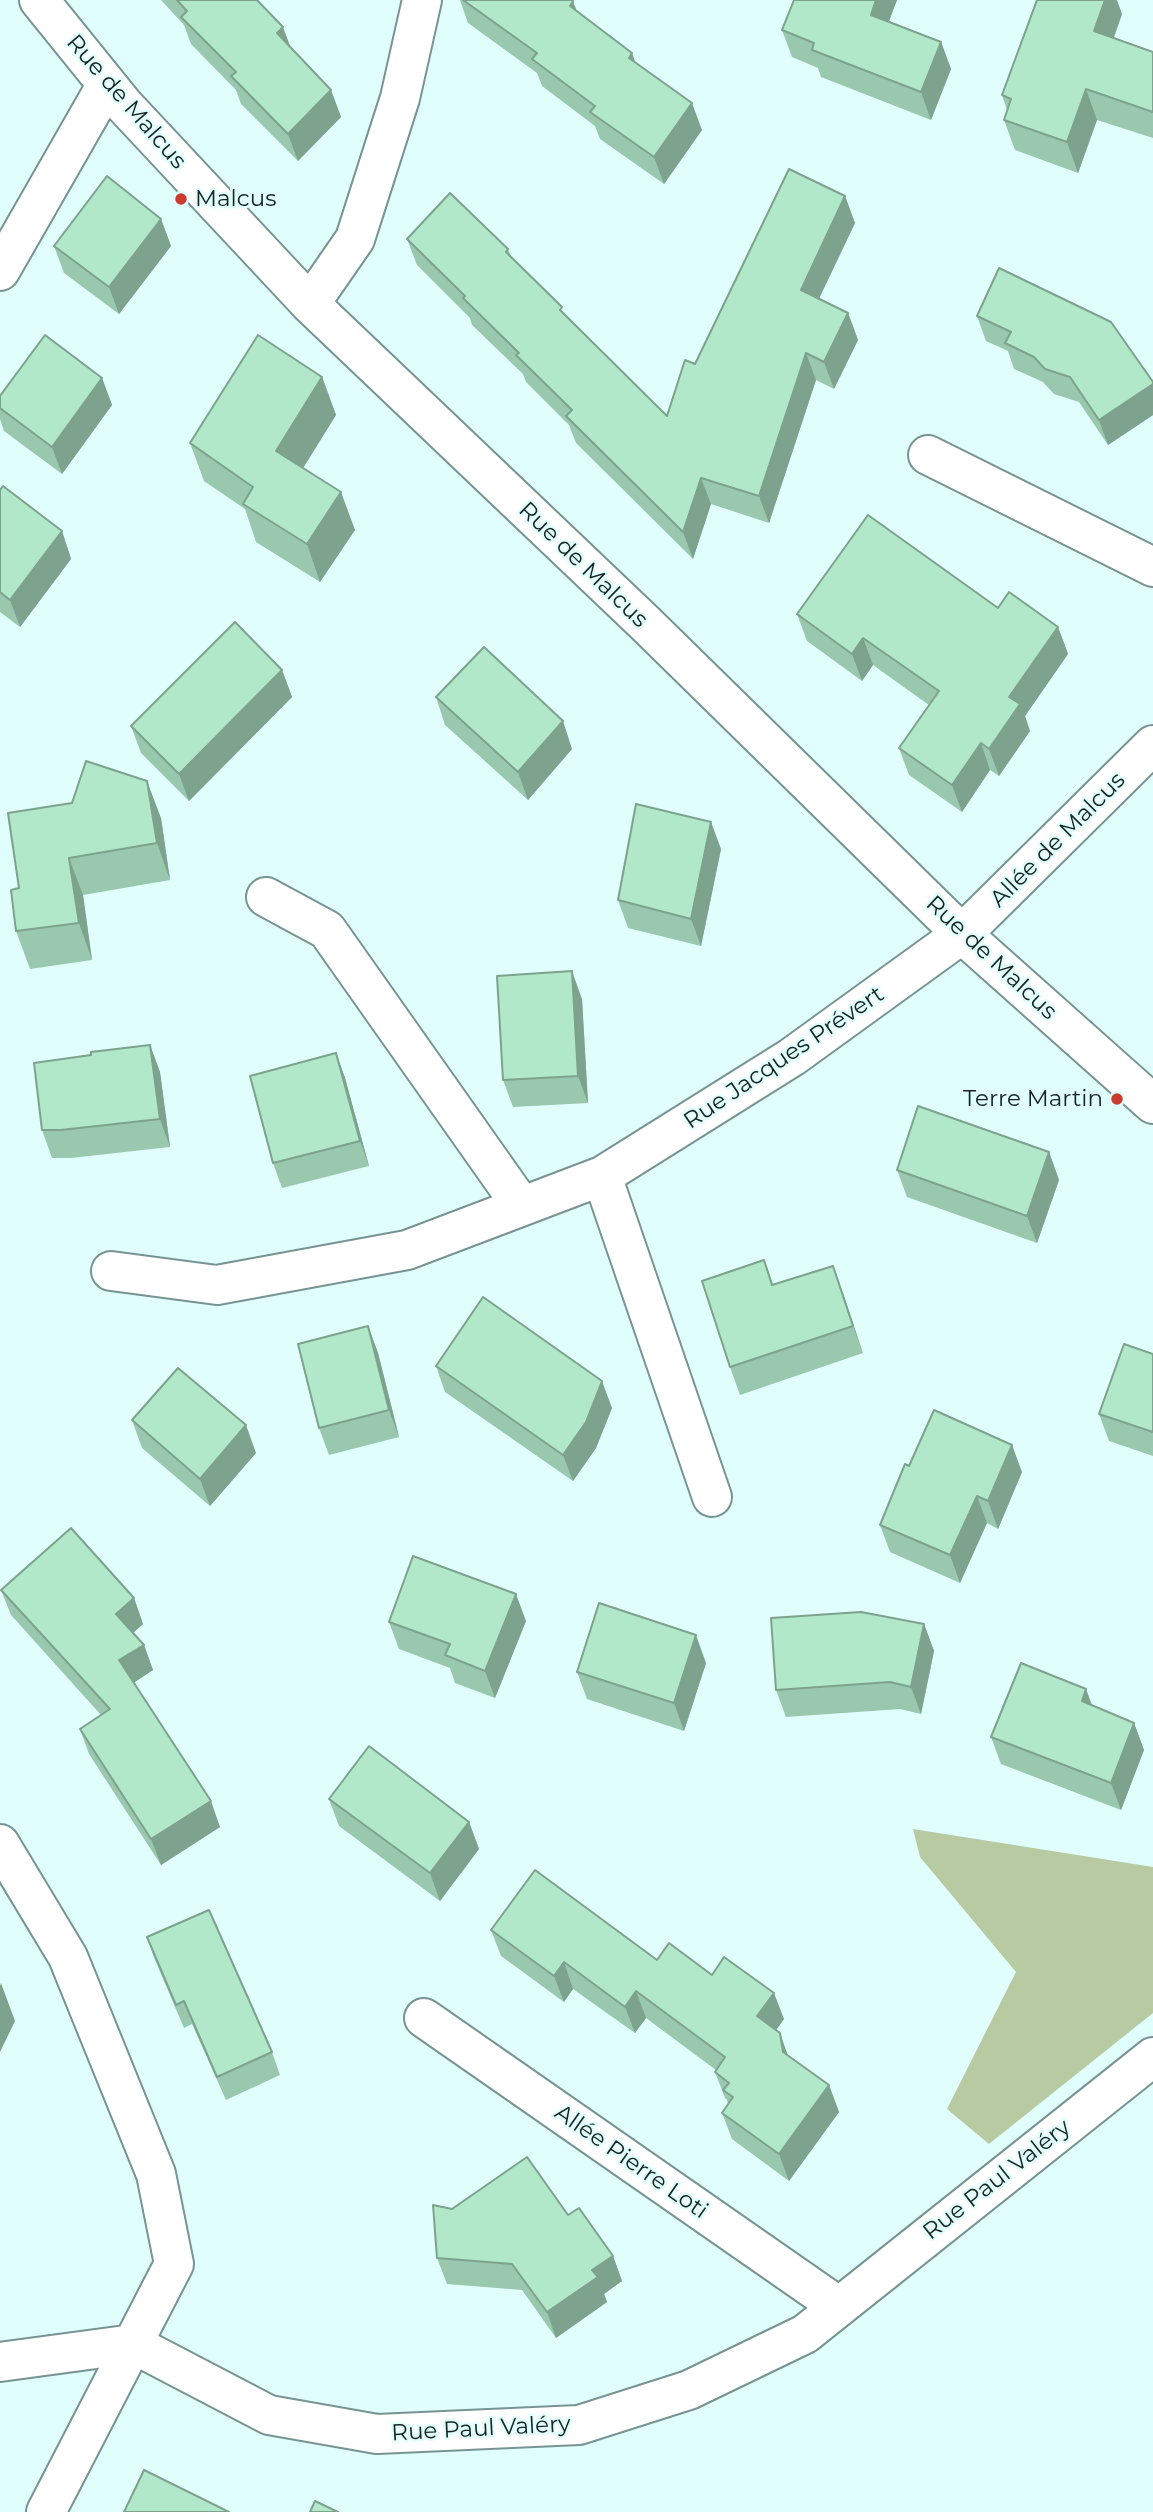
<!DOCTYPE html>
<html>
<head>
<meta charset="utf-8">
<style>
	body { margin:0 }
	canvas { display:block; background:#dffefc }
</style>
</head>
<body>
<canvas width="1153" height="2512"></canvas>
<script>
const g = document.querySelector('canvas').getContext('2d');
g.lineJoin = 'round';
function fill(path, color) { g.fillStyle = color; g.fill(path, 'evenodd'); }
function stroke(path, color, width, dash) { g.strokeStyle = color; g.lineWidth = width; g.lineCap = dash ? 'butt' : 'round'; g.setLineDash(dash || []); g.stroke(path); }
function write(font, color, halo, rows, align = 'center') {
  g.font = font + ' Montserrat,sans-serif'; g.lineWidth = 5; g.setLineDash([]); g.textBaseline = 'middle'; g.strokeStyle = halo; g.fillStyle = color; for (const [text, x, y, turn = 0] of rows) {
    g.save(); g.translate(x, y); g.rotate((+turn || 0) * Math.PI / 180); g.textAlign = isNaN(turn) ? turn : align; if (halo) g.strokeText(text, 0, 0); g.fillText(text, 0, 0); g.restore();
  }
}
const green = new Path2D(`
	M 913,1829 L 1153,1867 L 1153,2013 L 989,2144 L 947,2109 L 1016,1972 L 920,1857 Z`);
const minor = new Path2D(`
	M 39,0 L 123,104 L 310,304 L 645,623 L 962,934 L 1153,1104
	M 0,271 L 107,84
	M 310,304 L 355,239 L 400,98 L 422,0
	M 928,455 L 1153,567
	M 266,897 L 327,930 L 521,1205
	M 602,1176 L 712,1497
	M 111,1271 L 217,1285 L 407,1250 L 602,1176 L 792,1057 L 962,934 L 1153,745
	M 0,1844 L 68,1957 L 156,2174 L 174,2264 L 46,2512
	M 424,2018 L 838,2306
	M 133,2344 L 269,2415 L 377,2434 L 579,2425 L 689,2390 L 805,2334 L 1153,2057
	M 0,2362 L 133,2344`);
const wall = new Path2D(`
	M 161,0 L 257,0 L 291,47 L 331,90 L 341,117 L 298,161 L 241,104 L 236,90 L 191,44 L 184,25 Z
	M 460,0 L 572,0 L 577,11 L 636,63 L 702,130 L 664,184 L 600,139 L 595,126 L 542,86 L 537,73 L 468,23 Z
	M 794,0 L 897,0 L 889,21 L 941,42 L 951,69 L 931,120 L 821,77 L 818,68 L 792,57 L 782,30 Z
	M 1122,14 L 1114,38 L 1153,52 L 1153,138 L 1097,120 L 1078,173 L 1015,150 L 1004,120 L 1007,110 L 1002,95 Z
	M 845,196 L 855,223 L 819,299 L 848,313 L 858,340 L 834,389 L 816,380 L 769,523 L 711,504 L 693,559 L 576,443 L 569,425 L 526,382 L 523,374 L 472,325 L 470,318 L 417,265 L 407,239 L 508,249 L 511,257 L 565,315 L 667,416 L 695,364 Z
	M 161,219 L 171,246 L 119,314 L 64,273 L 54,246 Z
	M 977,316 L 1153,382 L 1153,415 L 1108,445 L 1079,402 L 1054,394 L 1043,382 L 1014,369 L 1008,351 L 986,341 Z
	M 322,377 L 336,415 L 303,468 L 355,530 L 320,582 L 256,542 L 245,509 L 204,481 L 190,443 Z
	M 102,378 L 112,405 L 62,474 L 4,431 L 0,419 L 0,396 Z
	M 0,490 L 62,531 L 71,559 L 20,627 L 0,612 Z
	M 998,608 L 1058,627 L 1068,654 L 1025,716 L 1030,731 L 999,776 L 990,770 L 962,812 L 909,775 L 899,748 L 929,705 L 873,665 L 862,681 L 807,641 L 797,614 Z
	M 282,670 L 292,697 L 189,801 L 141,753 L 131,726 Z
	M 436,697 L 572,749 L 528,800 L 445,725 Z
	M 8,813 L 161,818 L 170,880 L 83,895 L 92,960 L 30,969 L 16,931 L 19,888 Z
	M 721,849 L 701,946 L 628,928 L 618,900 Z
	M 582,999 L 588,1103 L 513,1107 L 503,1080 Z
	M 150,1045 L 160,1072 L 170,1147 L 71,1158 L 52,1158 L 42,1130 Z
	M 336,1053 L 345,1078 L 369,1166 L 282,1188 L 273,1163 Z
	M 1049,1152 L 1059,1180 L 1037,1243 L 907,1197 L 897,1170 Z
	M 764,1260 L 773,1284 L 833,1266 L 863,1353 L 740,1395 L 730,1367 Z
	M 368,1326 L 378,1353 L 399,1437 L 329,1455 L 319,1428 Z
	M 1153,1354 L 1153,1456 L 1109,1441 L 1099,1414 Z
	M 436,1366 L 612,1408 L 596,1448 L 573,1481 L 445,1392 Z
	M 132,1420 L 256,1453 L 210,1506 L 142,1448 Z
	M 909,1466 L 1022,1472 L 998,1529 L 987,1523 L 960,1583 L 890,1552 L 880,1525 Z
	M 1,1590 L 134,1598 L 143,1624 L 133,1633 L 144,1645 L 153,1670 L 134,1682 L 220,1827 L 161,1865 L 89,1754 L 80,1729 L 101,1715 L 11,1615 Z
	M 526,1621 L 495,1698 L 455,1683 L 450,1668 L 399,1649 L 389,1622 Z
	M 924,1624 L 934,1651 L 921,1714 L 900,1709 L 786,1717 L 776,1690 Z
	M 706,1663 L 684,1731 L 587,1699 L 577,1672 Z
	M 1134,1723 L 1144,1750 L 1121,1810 L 1001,1764 L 991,1737 Z
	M 329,1799 L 469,1822 L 479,1849 L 440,1901 L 339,1826 Z
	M 491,1930 L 657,1960 L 712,1975 L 784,2019 L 776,2030 L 788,2056 L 829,2085 L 839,2112 L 789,2181 L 732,2139 L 722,2113 L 728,2104 L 727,2100 L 725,2098 L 715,2072 L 716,2070 L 646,2018 L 635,2033 L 573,1989 L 564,2002 L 501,1956 Z
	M 147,1937 L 272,2052 L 280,2075 L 226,2100 L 192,2024 L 184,2028 L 155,1960 Z
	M 452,2209 L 568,2215 L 613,2256 L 622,2281 L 604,2294 L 607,2302 L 556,2338 L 522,2290 L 447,2284 L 437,2258 Z`);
const shadedWall = new Path2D(`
	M 876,0 L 897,0 L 881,42 L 871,15 Z
	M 1105,0 L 1117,0 L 1122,14 L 1105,61 L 1094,31 Z
	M 573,1 L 583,28 L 570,6 Z
	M 283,27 L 293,54 L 277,33 Z
	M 941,42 L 951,69 L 931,120 L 921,92 Z
	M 632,53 L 642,80 L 629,58 Z
	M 1086,89 L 1097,120 L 1078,173 L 1067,142 Z
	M 331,90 L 341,117 L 298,161 L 288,134 Z
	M 692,103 L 702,130 L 664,184 L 654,157 Z
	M 845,196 L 855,223 L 810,317 L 801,290 Z
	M 161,219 L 171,246 L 119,314 L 109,287 Z
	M 848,313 L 858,340 L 834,389 L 824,362 Z
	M 806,353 L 816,380 L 769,523 L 759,496 Z
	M 322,377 L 336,415 L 290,489 L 276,451 Z
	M 102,378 L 112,405 L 62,474 L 52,447 Z
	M 1153,384 L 1153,415 L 1108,445 L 1099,420 Z
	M 701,478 L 711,504 L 693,559 L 683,532 Z
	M 341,492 L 355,530 L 320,582 L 307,544 Z
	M 62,531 L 71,559 L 20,627 L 10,600 Z
	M 1058,627 L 1068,654 L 1025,716 L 1030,731 L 999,776 L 989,749 L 1009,697 Z
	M 863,638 L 873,665 L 862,681 L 852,654 Z
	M 282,670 L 292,697 L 189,801 L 179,774 Z
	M 563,721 L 572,749 L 528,800 L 518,772 Z
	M 981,743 L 990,770 L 962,812 L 952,785 Z
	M 147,781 L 161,818 L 170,880 L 157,843 Z
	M 711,822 L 721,849 L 701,946 L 691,919 Z
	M 69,858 L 83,895 L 92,960 L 79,923 Z
	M 572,971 L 582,999 L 588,1103 L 578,1076 Z
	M 150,1045 L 160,1072 L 170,1147 L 160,1119 Z
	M 336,1053 L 345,1078 L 369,1166 L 360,1141 Z
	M 1049,1152 L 1059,1180 L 1037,1243 L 1027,1216 Z
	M 833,1266 L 843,1293 L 863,1353 L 853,1326 Z
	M 368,1326 L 378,1353 L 399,1437 L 389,1410 Z
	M 602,1381 L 612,1408 L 596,1448 L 573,1481 L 563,1455 Z
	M 246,1425 L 256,1453 L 210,1506 L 200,1479 Z
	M 1012,1445 L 1022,1472 L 998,1529 L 988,1501 Z
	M 977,1496 L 987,1523 L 960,1583 L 950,1555 Z
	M 516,1594 L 526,1621 L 495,1698 L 485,1671 Z
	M 134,1598 L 143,1624 L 125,1640 L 116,1614 Z
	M 924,1624 L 934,1651 L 921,1714 L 911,1687 Z
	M 696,1635 L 706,1663 L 684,1731 L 674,1703 Z
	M 144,1645 L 153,1670 L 129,1686 L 119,1660 Z
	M 1086,1689 L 1096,1716 L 1082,1701 Z
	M 1134,1723 L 1144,1750 L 1121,1810 L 1111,1783 Z
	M 211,1801 L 220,1827 L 161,1865 L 151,1839 Z
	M 469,1822 L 479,1849 L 440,1901 L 430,1873 Z
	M 564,1962 L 573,1989 L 564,2002 L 554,1976 Z
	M 1,1983 L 15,2021 L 0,2052 L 0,1986 Z
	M 636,1991 L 646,2018 L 635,2033 L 625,2007 Z
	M 774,1993 L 784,2019 L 767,2043 L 757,2016 Z
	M 780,2033 L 789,2059 L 783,2052 Z
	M 829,2085 L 839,2112 L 789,2181 L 779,2154 Z
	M 613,2256 L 622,2281 L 604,2294 L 607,2302 L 556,2338 L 547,2312 L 592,2270 Z`);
const building = new Path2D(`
	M 177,0 L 257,0 L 283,27 L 277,33 L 331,90 L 288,134 L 231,76 L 236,72 L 181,17 L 187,11 Z
	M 463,0 L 572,0 L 573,1 L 570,6 L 632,53 L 629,58 L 692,103 L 654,157 L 590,112 L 595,106 L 532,59 L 537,53 Z
	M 794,0 L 876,0 L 871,15 L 941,42 L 921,92 L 812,50 L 814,43 L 782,30 Z
	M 1037,0 L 1105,0 L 1094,31 L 1153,52 L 1153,112 L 1086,89 L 1067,142 L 1004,120 L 1011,99 L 1002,95 Z
	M 789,169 L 845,196 L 801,290 L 848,313 L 824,362 L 806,353 L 759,496 L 701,478 L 683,532 L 566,416 L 572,410 L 516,355 L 519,353 L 463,298 L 465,296 L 407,239 L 450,193 L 508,249 L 506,252 L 562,307 L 560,310 L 667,416 L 685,360 L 695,364 Z
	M 107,176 L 161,219 L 109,287 L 54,246 Z
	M 999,268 L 1111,322 L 1153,382 L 1153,384 L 1099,420 L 1070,377 L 1045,369 L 1034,357 L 1005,343 L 1011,332 L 977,316 Z
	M 45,335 L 102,378 L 52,447 L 0,408 L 0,396 Z
	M 258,335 L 322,377 L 276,451 L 341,492 L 307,544 L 243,504 L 253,487 L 190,443 Z
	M 3,486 L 62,531 L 10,600 L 0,592 L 0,490 Z
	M 868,515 L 998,608 L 1009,592 L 1058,627 L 1009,697 L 1020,704 L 989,749 L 981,743 L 952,785 L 899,748 L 939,691 L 863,638 L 852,654 L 797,614 Z
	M 235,622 L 282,670 L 179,774 L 131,726 Z
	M 484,647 L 563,721 L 518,772 L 436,697 Z
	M 86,761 L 147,781 L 157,843 L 69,858 L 79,923 L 16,931 L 11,890 L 19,888 L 8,813 L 72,803 Z
	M 636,804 L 711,822 L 691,919 L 618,900 Z
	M 572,971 L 578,1076 L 503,1080 L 497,976 Z
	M 150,1045 L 160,1119 L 61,1130 L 42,1130 L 34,1063 L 91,1055 L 91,1052 Z
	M 336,1053 L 360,1141 L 273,1163 L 250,1076 Z
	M 918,1106 L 1049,1152 L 1027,1216 L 897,1170 Z
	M 764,1260 L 772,1285 L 833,1266 L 853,1326 L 730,1367 L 702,1281 Z
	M 483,1297 L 602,1381 L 586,1422 L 563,1455 L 436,1366 Z
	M 368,1326 L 389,1410 L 319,1428 L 298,1344 Z
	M 1124,1344 L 1153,1354 L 1153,1432 L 1099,1414 Z
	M 178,1368 L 246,1425 L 200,1479 L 132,1420 Z
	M 934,1410 L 1012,1445 L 988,1501 L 977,1496 L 950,1555 L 880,1525 L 905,1464 L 909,1466 Z
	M 71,1528 L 134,1598 L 116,1614 L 144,1645 L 119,1660 L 211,1801 L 151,1839 L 80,1729 L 110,1709 L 1,1590 Z
	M 413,1556 L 516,1594 L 485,1671 L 445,1655 L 450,1644 L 389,1622 Z
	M 599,1603 L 696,1635 L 674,1703 L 577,1672 Z
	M 861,1612 L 924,1624 L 911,1687 L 890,1682 L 776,1690 L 771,1618 Z
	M 1021,1663 L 1086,1689 L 1082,1701 L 1134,1723 L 1111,1783 L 991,1737 Z
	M 369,1746 L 469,1822 L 430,1873 L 329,1799 Z
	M 535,1870 L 657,1960 L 669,1943 L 712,1975 L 724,1957 L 774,1993 L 757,2016 L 780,2033 L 783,2052 L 829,2085 L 779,2154 L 722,2113 L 733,2097 L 723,2090 L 729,2083 L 715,2072 L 725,2057 L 636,1991 L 625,2007 L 564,1962 L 554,1976 L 491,1930 Z
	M 209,1910 L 272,2052 L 217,2077 L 184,2001 L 176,2005 L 147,1937 Z
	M 527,2157 L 568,2215 L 579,2208 L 613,2256 L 592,2270 L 598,2277 L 547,2312 L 512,2264 L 437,2258 L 433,2205 L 452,2209 Z
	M 144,2470 L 229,2512 L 124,2512 Z
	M 315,2501 L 338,2512 L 310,2512 Z`);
const markers = [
	[181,199,7,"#c93c2e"],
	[1117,1099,7,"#c93c2e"]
];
const streetNames = [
	["Rue de Malcus",126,102,49],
	["Rue de Malcus",583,565,44],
	["Allée de Malcus",1058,840,-45],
	["Rue de Malcus",991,958,43],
	["Rue Jacques Prévert",784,1058,-34],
	["Allée Pierre Loti",631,2162,35],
	["Rue Paul Valéry",997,2180,-38],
	["Rue Paul Valéry",481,2429,-3]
];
const poiNames = [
	["Malcus",195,199],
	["Terre Martin",1103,1099,"right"]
];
fill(green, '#b8caa2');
stroke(minor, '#779493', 42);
stroke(minor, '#fff', 38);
fill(wall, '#99c8ae');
fill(shadedWall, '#7da28d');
fill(building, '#b2e8ca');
stroke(building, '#7da28d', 2);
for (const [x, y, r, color] of markers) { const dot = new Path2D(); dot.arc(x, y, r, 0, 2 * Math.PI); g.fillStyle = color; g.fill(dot); stroke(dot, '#dffefc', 2.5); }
write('23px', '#172222', '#dffefc', streetNames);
write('23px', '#172222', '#dffefc', poiNames, 'left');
</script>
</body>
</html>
